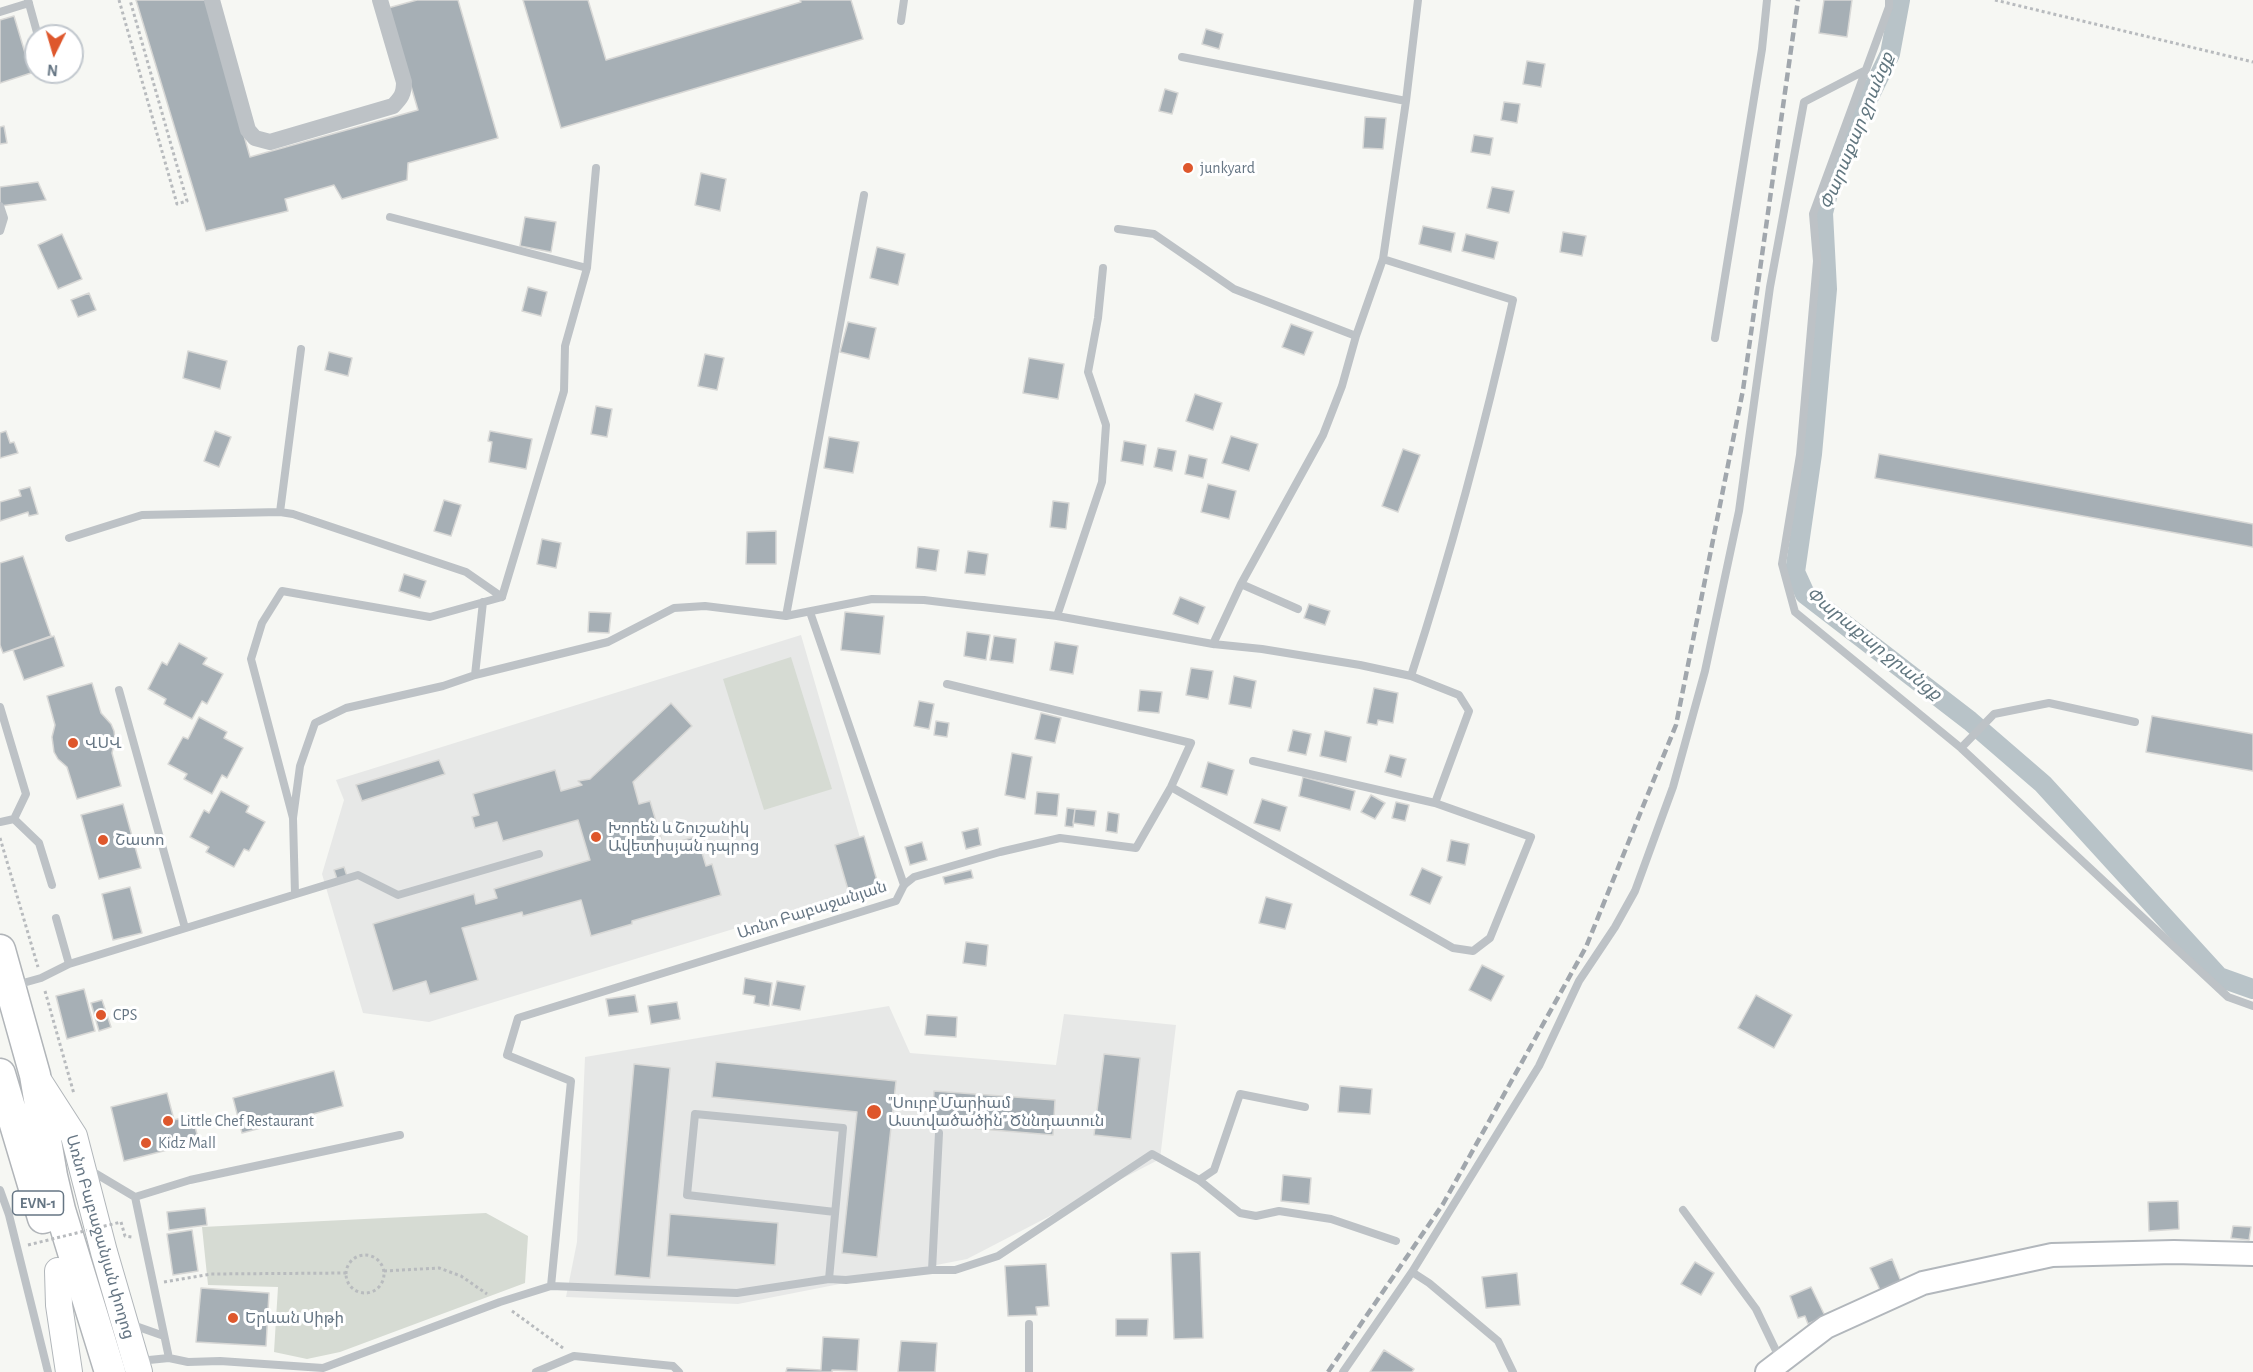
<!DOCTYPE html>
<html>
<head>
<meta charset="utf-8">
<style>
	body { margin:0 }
	#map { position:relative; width:2253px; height:1372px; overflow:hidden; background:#f6f7f3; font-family:"Alegreya Sans",sans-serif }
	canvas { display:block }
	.north { position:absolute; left:24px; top:24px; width:60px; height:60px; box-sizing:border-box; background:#fff; border:2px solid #c2c8ce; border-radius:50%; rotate:185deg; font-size:16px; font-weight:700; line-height:24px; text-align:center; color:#667684 }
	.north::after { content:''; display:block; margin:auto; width:21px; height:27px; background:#de572c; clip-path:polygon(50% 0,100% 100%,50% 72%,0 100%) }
</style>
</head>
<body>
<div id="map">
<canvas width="2253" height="1372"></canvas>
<div class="north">N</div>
</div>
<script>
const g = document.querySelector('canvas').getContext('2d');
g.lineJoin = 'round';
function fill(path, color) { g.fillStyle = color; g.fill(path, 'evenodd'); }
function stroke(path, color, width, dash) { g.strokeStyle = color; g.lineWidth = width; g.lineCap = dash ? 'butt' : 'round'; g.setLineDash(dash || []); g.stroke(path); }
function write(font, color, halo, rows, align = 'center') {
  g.font = font + ' "Alegreya Sans","Noto Sans Armenian",sans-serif'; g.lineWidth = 6; g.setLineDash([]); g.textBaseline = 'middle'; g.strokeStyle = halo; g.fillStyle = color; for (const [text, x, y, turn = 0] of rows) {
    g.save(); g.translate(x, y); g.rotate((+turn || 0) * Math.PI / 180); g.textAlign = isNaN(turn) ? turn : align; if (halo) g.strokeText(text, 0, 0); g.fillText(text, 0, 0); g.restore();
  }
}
const built = new Path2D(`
	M 801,635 L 874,886 L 429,1022 L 363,1013 L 322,874 L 344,800 L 336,780 Z
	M 889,1006 L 910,1053 L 1056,1065 L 1064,1014 L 1176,1025 L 1160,1159 L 967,1259 L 738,1304 L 566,1297 L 577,1242 L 585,1057 Z`);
const green = new Path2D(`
	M 791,657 L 832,789 L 764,810 L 723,679 Z
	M 486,1213 L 528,1236 L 525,1283 L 340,1352 L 307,1359 L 274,1352 L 278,1287 L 208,1285 L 202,1227 Z`);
const canal = new Path2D(`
	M 1900,0 L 1890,54 L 1859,117 L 1828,193 L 1823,213 L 1827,289 L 1812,454 L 1795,572 L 1805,594 L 1970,721 L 2043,784 L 2219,977 L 2253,989`);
const building = new Path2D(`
	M 136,0 L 206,0 L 250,157 L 418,110 L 388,8 L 417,0 L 458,0 L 498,138 L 408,163 L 407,180 L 342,199 L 334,185 L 285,199 L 288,211 L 206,231 Z
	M 523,0 L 588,0 L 606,60 L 801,2 L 800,0 L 851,0 L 863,39 L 561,128 Z
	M 1824,0 L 1852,0 L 1847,37 L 1819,33 Z
	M 14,16 L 31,73 L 0,83 L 0,20 Z
	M 1206,29 L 1223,34 L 1219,49 L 1202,44 Z
	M 1527,61 L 1545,64 L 1541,87 L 1523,84 Z
	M 1165,89 L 1178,93 L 1172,114 L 1159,111 Z
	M 1504,102 L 1520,104 L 1517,123 L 1501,120 Z
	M 1365,117 L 1386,118 L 1383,149 L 1363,148 Z
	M 4,126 L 7,143 L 0,144 L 0,127 Z
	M 1474,135 L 1493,138 L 1490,155 L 1471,152 Z
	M 701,173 L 726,179 L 720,211 L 695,205 Z
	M 38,182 L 46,200 L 0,206 L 0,187 Z
	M 1492,187 L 1514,191 L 1509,213 L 1487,208 Z
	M 525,217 L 556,222 L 551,252 L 520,246 Z
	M 1423,226 L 1455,233 L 1451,252 L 1419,244 Z
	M 1563,232 L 1586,236 L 1582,256 L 1560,252 Z
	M 62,234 L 82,279 L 58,289 L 38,245 Z
	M 1466,234 L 1498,242 L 1494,259 L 1462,251 Z
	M 877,247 L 905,254 L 898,285 L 870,278 Z
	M 528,287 L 547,292 L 541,316 L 522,311 Z
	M 89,293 L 96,310 L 78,317 L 71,300 Z
	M 848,322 L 876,328 L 869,359 L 840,352 Z
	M 1291,324 L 1313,332 L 1304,355 L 1282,347 Z
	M 188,351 L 227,361 L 220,389 L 183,378 Z
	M 329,352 L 352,358 L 348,376 L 325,370 Z
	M 705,354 L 724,358 L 717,390 L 698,386 Z
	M 1029,358 L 1064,364 L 1058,399 L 1023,393 Z
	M 1195,394 L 1222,403 L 1213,430 L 1186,421 Z
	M 596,406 L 612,409 L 607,437 L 591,434 Z
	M 6,431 L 10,443 L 14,442 L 18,453 L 0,458 L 0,433 Z
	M 215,431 L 231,437 L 219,467 L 204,461 Z
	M 490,431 L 532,439 L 526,469 L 489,462 L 492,442 L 488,441 Z
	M 1231,436 L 1258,444 L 1249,471 L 1222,463 Z
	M 829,437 L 859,442 L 853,473 L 824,468 Z
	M 1124,441 L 1146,445 L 1143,465 L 1121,461 Z
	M 1158,448 L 1176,451 L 1172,471 L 1154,467 Z
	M 1403,449 L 1420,455 L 1398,512 L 1382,506 Z
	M 1879,454 L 2253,524 L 2253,547 L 1875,478 Z
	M 1189,455 L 1207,459 L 1203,478 L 1185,474 Z
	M 1208,484 L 1236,491 L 1229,519 L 1201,512 Z
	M 30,487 L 38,514 L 29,516 L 28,512 L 0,521 L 0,502 L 21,496 L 19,490 Z
	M 444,500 L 461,505 L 451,536 L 434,531 Z
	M 1053,501 L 1069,503 L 1066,529 L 1050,527 Z
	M 776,531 L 776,564 L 746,564 L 747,532 Z
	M 542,539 L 561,543 L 556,568 L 537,564 Z
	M 918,547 L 939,550 L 936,571 L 916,568 Z
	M 968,551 L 988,554 L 985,575 L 965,573 Z
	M 23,556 L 51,636 L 3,653 L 0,645 L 0,563 Z
	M 404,574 L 426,581 L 420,598 L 399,591 Z
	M 1180,597 L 1205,607 L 1198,624 L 1173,614 Z
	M 1309,604 L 1330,611 L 1325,625 L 1304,618 Z
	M 589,612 L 611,613 L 609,633 L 588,632 Z
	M 845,612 L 884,616 L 880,654 L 841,650 Z
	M 967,632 L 990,635 L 986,660 L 964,656 Z
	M 54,636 L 64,666 L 24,680 L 13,650 Z
	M 994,636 L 1016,639 L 1013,663 L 990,660 Z
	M 1055,642 L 1078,646 L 1073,674 L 1050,670 Z
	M 179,643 L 207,658 L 203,664 L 223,674 L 207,704 L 202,701 L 192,719 L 164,704 L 166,699 L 148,689 L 162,662 L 167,665 Z
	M 1191,668 L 1213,671 L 1208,699 L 1186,695 Z
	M 1234,676 L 1256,681 L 1251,708 L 1229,704 Z
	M 92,683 L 101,713 L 111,724 L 114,731 L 115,739 L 112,753 L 121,786 L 77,799 L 67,767 L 58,759 L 54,752 L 52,737 L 55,725 L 47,696 Z
	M 1374,688 L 1398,693 L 1393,723 L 1378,720 L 1377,725 L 1367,723 Z
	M 1140,690 L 1162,692 L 1159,713 L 1138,711 Z
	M 919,701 L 934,704 L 929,729 L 914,726 Z
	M 671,703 L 692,726 L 633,782 L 639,804 L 650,801 L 661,838 L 652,841 L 655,849 L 697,836 L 706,866 L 712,864 L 721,895 L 632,921 L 632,924 L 591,936 L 581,900 L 523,916 L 522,912 L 462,928 L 478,980 L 430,994 L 426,981 L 393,991 L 373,924 L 474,894 L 476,904 L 497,898 L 494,889 L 590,860 L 578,820 L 503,841 L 497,822 L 475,828 L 472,817 L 479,815 L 473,794 L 555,770 L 561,791 L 582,785 L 578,781 L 590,779 Z
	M 1041,713 L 1061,718 L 1055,743 L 1035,739 Z
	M 2152,716 L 2253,734 L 2253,771 L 2146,752 Z
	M 199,717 L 227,732 L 224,738 L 243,748 L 227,778 L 222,775 L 212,794 L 184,779 L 187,774 L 168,764 L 183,737 L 188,739 Z
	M 936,721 L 949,723 L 947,737 L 934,735 Z
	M 1293,730 L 1311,734 L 1306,755 L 1288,751 Z
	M 1325,731 L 1351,737 L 1346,762 L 1320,756 Z
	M 1012,753 L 1032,757 L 1025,799 L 1005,795 Z
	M 1390,755 L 1406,759 L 1401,777 L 1385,772 Z
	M 439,760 L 445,774 L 362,801 L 356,785 Z
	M 1208,762 L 1234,770 L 1227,795 L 1201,787 Z
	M 1303,777 L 1355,791 L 1350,810 L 1299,796 Z
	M 221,791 L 249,806 L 246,812 L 265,822 L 249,851 L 244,849 L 234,867 L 206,852 L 209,847 L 190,837 L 204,810 L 209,813 Z
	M 1037,792 L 1059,794 L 1057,816 L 1035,814 Z
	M 1371,795 L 1385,803 L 1375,819 L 1361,812 Z
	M 1262,799 L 1287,807 L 1280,831 L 1254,823 Z
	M 1396,802 L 1409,805 L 1405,821 L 1392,818 Z
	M 123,804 L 141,868 L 99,879 L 81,815 Z
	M 1067,808 L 1075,809 L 1073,827 L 1065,826 Z
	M 1075,809 L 1096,811 L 1094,826 L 1073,823 Z
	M 1108,812 L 1119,814 L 1117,833 L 1106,831 Z
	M 978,828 L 981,845 L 966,849 L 962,832 Z
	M 864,836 L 878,884 L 849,893 L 835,845 Z
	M 1451,840 L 1469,844 L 1465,865 L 1447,861 Z
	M 922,842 L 927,860 L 910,865 L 905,847 Z
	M 344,867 L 347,876 L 337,879 L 334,870 Z
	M 1422,868 L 1442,877 L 1430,904 L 1410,895 Z
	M 971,870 L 973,878 L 945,884 L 943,877 Z
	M 130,887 L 142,933 L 113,940 L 102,894 Z
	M 1266,897 L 1292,904 L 1285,929 L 1259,923 Z
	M 966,942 L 988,945 L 986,966 L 963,963 Z
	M 1482,965 L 1504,976 L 1491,1001 L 1469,990 Z
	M 745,978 L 772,983 L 769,1006 L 754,1003 L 755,996 L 743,994 Z
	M 777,981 L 805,986 L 800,1010 L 772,1005 Z
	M 84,989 L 95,1031 L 67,1039 L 56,996 Z
	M 635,995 L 638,1012 L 609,1016 L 606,999 Z
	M 1756,995 L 1792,1015 L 1774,1048 L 1738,1028 Z
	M 102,1000 L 111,1027 L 99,1031 L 91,1003 Z
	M 677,1002 L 680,1019 L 651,1024 L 648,1006 Z
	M 927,1015 L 957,1017 L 956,1037 L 925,1035 Z
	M 1104,1054 L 1140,1058 L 1131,1139 L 1094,1135 Z
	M 716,1062 L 896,1081 L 877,1257 L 842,1253 L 857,1112 L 712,1097 Z
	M 634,1064 L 670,1068 L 650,1278 L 615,1275 Z
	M 334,1071 L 343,1106 L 242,1133 L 233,1098 Z
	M 1340,1086 L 1372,1089 L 1370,1114 L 1338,1112 Z
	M 934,1091 L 1055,1100 L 1053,1135 L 932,1125 Z
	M 167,1093 L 174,1120 L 192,1115 L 199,1142 L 124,1161 L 111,1107 Z
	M 1283,1175 L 1311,1178 L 1309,1204 L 1281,1201 Z
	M 2178,1201 L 2179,1229 L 2149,1231 L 2148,1202 Z
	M 205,1208 L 207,1225 L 169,1230 L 167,1212 Z
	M 670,1214 L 778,1223 L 775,1265 L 667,1256 Z
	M 2233,1226 L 2251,1227 L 2249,1240 L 2231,1238 Z
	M 192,1230 L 198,1271 L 173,1275 L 167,1234 Z
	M 1200,1252 L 1203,1338 L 1174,1339 L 1171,1253 Z
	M 1892,1259 L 1902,1284 L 1881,1292 L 1870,1268 Z
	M 1695,1262 L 1714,1273 L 1701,1295 L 1681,1284 Z
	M 1046,1264 L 1049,1306 L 1036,1307 L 1037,1315 L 1008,1316 L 1005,1266 Z
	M 1517,1273 L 1520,1305 L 1486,1308 L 1482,1277 Z
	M 1811,1287 L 1825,1316 L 1808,1324 L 1805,1316 L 1798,1318 L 1790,1296 Z
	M 201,1288 L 269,1293 L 266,1346 L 196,1342 Z
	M 1116,1319 L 1148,1319 L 1147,1336 L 1116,1336 Z
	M 823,1337 L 859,1339 L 857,1371 L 832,1370 L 832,1372 L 786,1372 L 787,1368 L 821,1370 Z
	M 901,1341 L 937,1343 L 935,1372 L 898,1372 Z
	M 1384,1350 L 1414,1369 L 1412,1372 L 1370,1372 Z`);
const path = new Path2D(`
	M 119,0 L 177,204 L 187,201 L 130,0
	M 1995,0 L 2253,62
	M 0,838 L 38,967
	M 45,991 L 74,1094
	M 121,1222 L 125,1236 L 132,1237
	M346 1274a19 19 0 1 1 38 0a19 19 0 1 1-38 0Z
	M 384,1271 L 439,1268 L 461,1276 L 487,1294
	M 164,1282 L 211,1274 L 346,1273
	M 512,1311 L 563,1348`);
const lane = new Path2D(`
	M 28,0 L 38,36
	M 1889,0 L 1889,7 L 1813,214 L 1817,261 L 1800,455 L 1782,564 L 1795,612 L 1961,748 L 2228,997 L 2253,1006
	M 0,12 L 29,3
	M 901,21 L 904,0
	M 1182,57 L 1406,101
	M 0,206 L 4,218 L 0,231
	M 390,217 L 587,268
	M 1118,229 L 1154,234 L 1234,289 L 1356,336
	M 1383,259 L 1513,300 C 1485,426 1451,553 1411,676
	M 1715,338 L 1762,49 L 1767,0
	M 280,512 L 301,349
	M 69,538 L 142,515 L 280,512 L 293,514 L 466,572 L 502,597
	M 1241,584 L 1298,609
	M 502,597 L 564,391 L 565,346 L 587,268 L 596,168
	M 810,612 L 904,885
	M 786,616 L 864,195
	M 1057,616 L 1102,482 L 1106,425 L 1088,372 L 1098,318 L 1103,268
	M 1213,644 L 1241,584 L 1323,435 L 1342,386 L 1356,336 L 1383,259 L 1406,101 L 1418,0
	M 475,675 L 483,602
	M 119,690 L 185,928
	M 0,707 L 26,794 L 14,819
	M 1961,748 L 1994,714 L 2049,703 L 2135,722
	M 1171,787 L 1453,948 L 1473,951 L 1490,938 L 1531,837 L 1435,803 L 1253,761
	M 293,818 L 300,766 L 315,723 L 346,708 L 443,686 L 475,675 L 608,642 L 674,608 L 705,606 L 786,616 L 872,599 L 924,600 L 1057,616 L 1213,644 L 1262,649 L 1360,665 L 1411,676 L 1459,695 L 1469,711 L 1435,803
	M 14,819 L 39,843 L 52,885
	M 0,822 L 14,819
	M 295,894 L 293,818 L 251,659 L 262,623 L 282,591 L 430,617 L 502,597
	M 56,918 L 69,964
	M 16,985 L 41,978 L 69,964 L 358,875 L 398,895 L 539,854
	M 88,1169 L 135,1197 L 169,1358
	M 1199,1180 L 1214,1170 L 1240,1094 L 1305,1107
	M 0,1190 L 9,1215 L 48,1372
	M 135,1197 L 190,1180 L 400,1135
	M 1683,1210 L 1756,1309 L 1781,1361
	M 932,1270 L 955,1270 L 998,1256 L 1152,1154 L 1199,1180 L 1240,1213 L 1256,1216 L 1279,1211 L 1331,1219 L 1396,1241
	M 1412,1272 L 1429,1283 L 1498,1341 L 1513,1372
	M 829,1279 L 843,1128 L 695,1114 L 687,1195 L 835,1212
	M 551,1286 L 571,1081 L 507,1055 L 518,1018 L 896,901 L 904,885 L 914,877 L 1000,852 L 1060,838 L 1136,848 L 1171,787 L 1191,743 L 947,684
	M 130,1324 L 164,1336
	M 1029,1324 L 1029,1372
	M 139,1361 L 169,1358 L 188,1362 L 220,1361 L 323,1368 L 500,1302 L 551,1286 L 737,1293 L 829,1279 L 846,1280 L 932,1270 L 939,1133
	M 536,1372 L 574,1356 L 673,1366 L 679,1372
	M 1343,1372 L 1412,1272 L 1539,1066 L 1579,981 L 1615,927 L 1635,891 L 1673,787 L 1705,671 L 1739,511 L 1770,287 L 1804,102 L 1864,71`);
const street = new Path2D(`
	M 212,0 L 248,130 L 255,138 L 270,142 L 393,106 C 401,98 404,94 404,82 L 380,0`);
const secondary = new Path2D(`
	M 1767,1372 L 1826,1327 L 1923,1283 L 2052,1255 L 2174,1252 L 2253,1254`);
const primary = new Path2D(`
	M 38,1080 L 74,1136 L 104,1252 L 139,1372
	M 58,1271 L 59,1305 L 69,1372`);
const highway = new Path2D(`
	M 0,950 L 35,1075 L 52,1176 L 60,1210 L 110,1372
	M 0,1074 L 43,1218`);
const rail = new Path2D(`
	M 1328,1372 L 1443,1204 L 1586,947 L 1676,725 L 1743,390 L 1798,0`);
const pathBridge = new Path2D(`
	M 28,1245 L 121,1222`);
const markers = [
	[1188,168,6,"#de572c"],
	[73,743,6,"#de572c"],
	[596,837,6,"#de572c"],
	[103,840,6,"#de572c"],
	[101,1015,6,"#de572c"],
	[874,1112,8,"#de572c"],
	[168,1121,6,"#de572c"],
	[146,1143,6,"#de572c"],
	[233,1318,6,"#de572c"]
];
const shields = [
	[38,1203,51]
];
const shieldNames = [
	["EVN-1",38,1203]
];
const poiNames = [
	["junkyard",1200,168],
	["ՎՍՎ",85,743],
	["Խորեն և Շուշանիկ",608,828],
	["Ավետիսյան դպրոց",608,846],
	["Շատո",115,840],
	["CPS",113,1015],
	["\"Սուրբ Մարիամ",888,1103],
	["Աստվածածին\" Ծննդատուն",888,1121],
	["Little Chef Restaurant",180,1121],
	["Kidz Mall",158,1143],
	["Երևան Սիթի",245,1318]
];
const streetNames = [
	["Առնո Բաբաջանյան",812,910,-18],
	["Առնո Բաբաջանյան փողոց",100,1237,74]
];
const waterNames = [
	["Փարաքար ջրանցք",1857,131,-68],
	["Փարաքար ջրանցք",1874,644,39]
];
fill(built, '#e7e8e7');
fill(green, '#d6dbd3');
stroke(canal, '#b8c3c8', 20);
fill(building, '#a6afb5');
stroke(building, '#d8d8d6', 1.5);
stroke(secondary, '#b2b7bc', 26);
stroke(primary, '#b1b6ba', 28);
stroke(highway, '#b1b5b9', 33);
stroke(path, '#b8bbbe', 3, [3, 3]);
stroke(lane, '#bdc2c6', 8);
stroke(street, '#bdc2c6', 16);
stroke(secondary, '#fff', 22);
stroke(primary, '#fff', 26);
stroke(highway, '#fff', 30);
stroke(rail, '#a1a7ad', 4.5, [9, 4.5]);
stroke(pathBridge, '#b8bbbe', 3, [3, 3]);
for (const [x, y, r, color] of markers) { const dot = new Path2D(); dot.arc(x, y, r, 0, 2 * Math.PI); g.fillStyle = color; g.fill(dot); stroke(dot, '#fff', 2); }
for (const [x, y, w] of shields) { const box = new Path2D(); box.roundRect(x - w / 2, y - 12, w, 24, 4.5); g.fillStyle = '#fff'; g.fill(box); stroke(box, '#667684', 1.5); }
write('bold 15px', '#667684', null, shieldNames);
write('16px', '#667684', '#fff', poiNames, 'left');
write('16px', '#667684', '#fff', streetNames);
write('italic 18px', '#627780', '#fff', waterNames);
</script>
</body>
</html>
